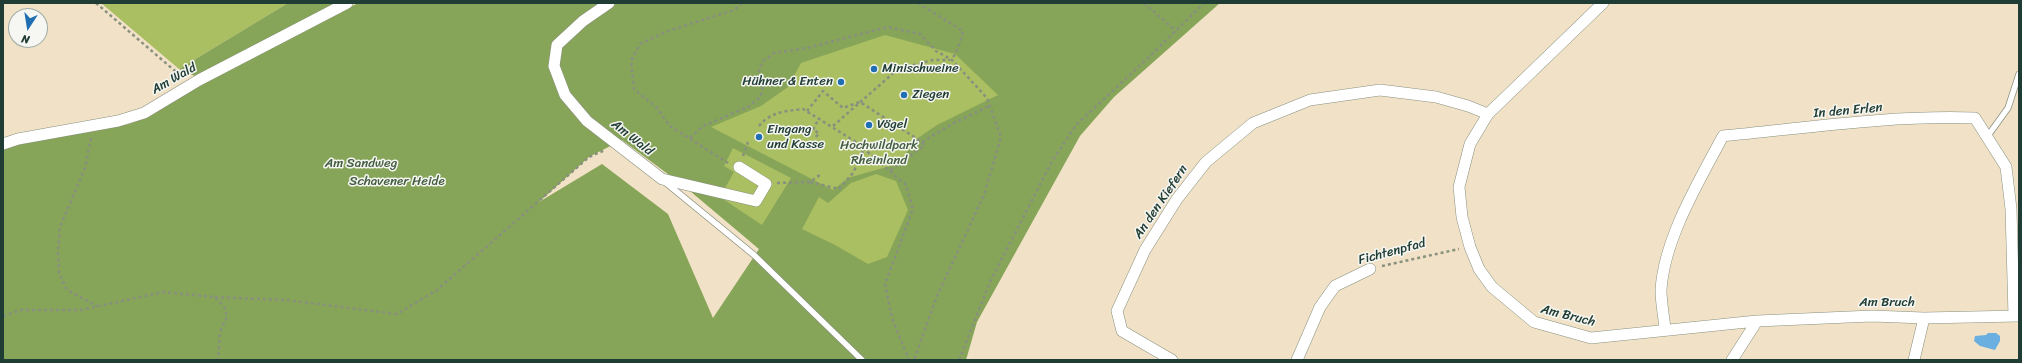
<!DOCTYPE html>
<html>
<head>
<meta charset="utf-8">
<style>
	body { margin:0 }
	#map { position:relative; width:2022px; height:363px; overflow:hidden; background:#f1e2c7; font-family:Sriracha,sans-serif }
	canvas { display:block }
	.frame { position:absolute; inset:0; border:4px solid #1f3d34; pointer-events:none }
	.north { position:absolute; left:8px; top:8px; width:40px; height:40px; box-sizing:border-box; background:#f6f6f2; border:1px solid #a0aca6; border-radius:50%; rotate:192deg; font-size:11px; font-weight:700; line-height:16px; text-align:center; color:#1f3d34 }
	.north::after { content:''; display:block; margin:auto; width:14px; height:18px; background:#1f6fb2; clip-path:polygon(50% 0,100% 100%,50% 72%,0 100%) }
</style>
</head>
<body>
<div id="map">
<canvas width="2022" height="363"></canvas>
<div class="frame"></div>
<div class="north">N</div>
</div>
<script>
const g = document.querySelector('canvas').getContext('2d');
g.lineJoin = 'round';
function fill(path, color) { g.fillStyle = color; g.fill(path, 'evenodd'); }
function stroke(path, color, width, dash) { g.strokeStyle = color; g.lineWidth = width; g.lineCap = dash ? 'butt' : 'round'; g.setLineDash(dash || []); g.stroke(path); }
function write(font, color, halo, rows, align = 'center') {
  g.font = font + ' Sriracha,sans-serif'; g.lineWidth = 3; g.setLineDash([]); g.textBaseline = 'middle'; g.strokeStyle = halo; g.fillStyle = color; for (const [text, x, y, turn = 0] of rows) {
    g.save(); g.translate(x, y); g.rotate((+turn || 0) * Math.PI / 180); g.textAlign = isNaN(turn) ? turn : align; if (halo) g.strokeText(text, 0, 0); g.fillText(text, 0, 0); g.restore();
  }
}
const green = new Path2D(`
	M 101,3 L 288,3 L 179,69 Z
	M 771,3 L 1095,91 L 964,311 L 759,249 L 717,212 L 628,142 Z`);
const forest = new Path2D(`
	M 288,3 L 338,3 L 197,77 L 179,69 Z
	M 358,3 L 1220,3 L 1114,97 L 1080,136 L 977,322 L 966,360 L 3,360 L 3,149 L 22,144 L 129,124 L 152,115 L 206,81 ZM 885,35 L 955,54 L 998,95 L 937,125 L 918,138 L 897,164 L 848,178 L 833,190 L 711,127 L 761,106 L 788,87 L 801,63 ZM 622,140 L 684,186 L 759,249 L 713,318 L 668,214 L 602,164 L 539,202 L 589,157 ZM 733,148 L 791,178 L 762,225 L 720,197 L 734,172 L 724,166 ZM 876,174 L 896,181 L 908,210 L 887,257 L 868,264 L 835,245 L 802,229 L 819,197 L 828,203 L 851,183 Z`);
const water = new Path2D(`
	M 1988,333 L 1996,333 L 2000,336 L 2000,341 L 1995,350 L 1980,346 L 1974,341 L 1975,336 L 1986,335 Z`);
const path = new Path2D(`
	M 96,3 L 182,77
	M 918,3 L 963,31 L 960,43 L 952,60
	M 1144,3 L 1176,31
	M 807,111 L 823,91 L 843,108 L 860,102 L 922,142 L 924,146 L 889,171
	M 759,126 C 770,112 786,111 803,109 L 856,142 L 906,185 L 913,209 L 885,284 L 892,318 L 909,360
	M 833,126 L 898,69 L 933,60 L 950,60
	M 816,137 L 819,133 L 813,130 L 819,118
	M 91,138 L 85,168 L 60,227 L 58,253 L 59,273 L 67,290 L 97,306
	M 690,138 L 703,126 L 750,106 L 761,96 L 763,85 L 759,71 L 762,62 L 774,53 L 807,48 L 888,27 L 920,34 L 936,51 L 952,60 L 987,98 L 1001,137 L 984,195 L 937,296 L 914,360
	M 922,142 L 952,124 L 989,106
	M 743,156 L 748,142
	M 728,163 L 670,126 L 657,108 L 634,89 L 631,61 L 640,44 L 665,32 L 734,10 L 742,3
	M 810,182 L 839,189 L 853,173 L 864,149
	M 777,183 L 810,182 L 821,174
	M 1382,266 L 1459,249
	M 215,297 L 286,300 L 397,314 L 437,290 L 589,157 L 605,150
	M 3,316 L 21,310 L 81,310 L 163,292 L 215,297 L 225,308 L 227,317 L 220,332 L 218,360
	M 959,360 L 991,280 L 1051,163 L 1076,125 L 1149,57 L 1204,3`);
const lane = new Path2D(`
	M 1987,137 L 2008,108 L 2019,74
	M 665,182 L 754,255 L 862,360`);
const street = new Path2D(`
	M 609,3 L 583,21 L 557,45 L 554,66 L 565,95 L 587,121 L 662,179 L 756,201 L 766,184 L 739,167
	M 1603,3 L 1488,114 L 1470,144 L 1459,187 L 1462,217 L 1470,247 L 1479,269 L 1492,287 L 1534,322 L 1591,338 L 1757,321 L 1872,316 L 1924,318 L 2019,316
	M 3,144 L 18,139 L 118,121 L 144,113 L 199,80 L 347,3
	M 1665,329 C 1664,317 1661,303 1661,290 C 1664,239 1699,181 1723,136 C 1806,128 1891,115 1975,118 L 2006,167 L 2011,209 L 2014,316
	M 1172,360 L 1122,331 L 1117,311 L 1145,250 L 1177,199 L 1206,162 L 1253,123 L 1310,100 L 1380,90 L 1436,97 L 1468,106 L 1488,114
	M 1297,360 L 1320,307 L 1335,286 L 1370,269
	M 1732,360 L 1757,321
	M 1914,360 L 1924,318`);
const markers = [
	[874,69,4,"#1f6fb2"],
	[841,82,4,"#1f6fb2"],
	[904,95,4,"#1f6fb2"],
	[869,125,4,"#1f6fb2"],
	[759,137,4,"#1f6fb2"]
];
const poiNames = [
	["Minischweine",882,69],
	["Hühner & Enten",833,82,"right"],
	["Ziegen",912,95],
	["Vögel",877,125],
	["Eingang",767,130],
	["und Kasse",767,145]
];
const streetNames = [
	["Am Wald",174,79,-30],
	["In den Erlen",1848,111,-5],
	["Am Wald",632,138,38],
	["An den Kiefern",1161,202,-56],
	["Fichtenpfad",1392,252,-15],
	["Am Bruch",1887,303],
	["Am Bruch",1568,316,14]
];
const parkNames = [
	["Hochwildpark",879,146],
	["Rheinland",879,161],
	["Am Sandweg",361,164],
	["Schavener Heide",397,182]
];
fill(green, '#aabe62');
fill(forest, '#87a558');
fill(water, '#6bafe1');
stroke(lane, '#88907e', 7);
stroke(street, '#88907e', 12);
stroke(path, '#88907e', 2.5, [3, 3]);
stroke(lane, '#fff', 5.5);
stroke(street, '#fff', 11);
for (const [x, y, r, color] of markers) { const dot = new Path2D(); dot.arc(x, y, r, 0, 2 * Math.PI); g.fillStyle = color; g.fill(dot); stroke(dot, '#f6f6f2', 1.5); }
write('13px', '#1f3d34', '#f6f6f2', poiNames, 'left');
write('13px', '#1f3d34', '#f6f6f2', streetNames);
write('13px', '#425d40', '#f6f6f2', parkNames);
</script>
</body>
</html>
